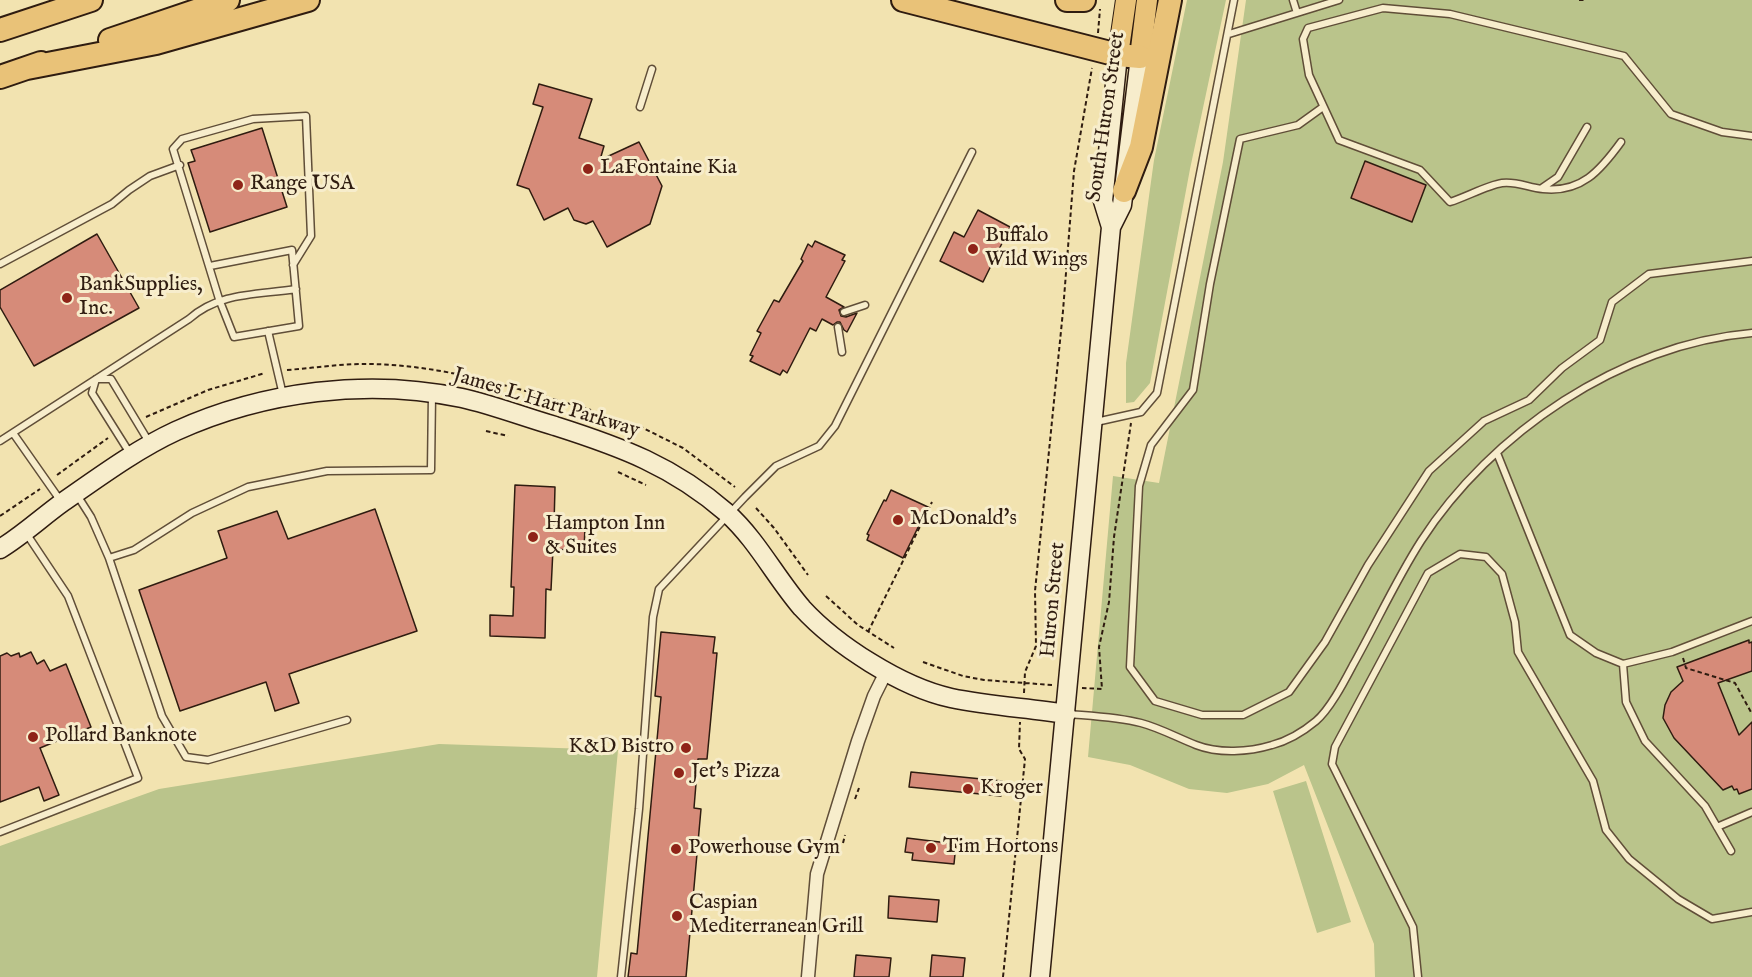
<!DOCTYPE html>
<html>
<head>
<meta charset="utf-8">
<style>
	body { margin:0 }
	canvas { display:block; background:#f2e3b0 }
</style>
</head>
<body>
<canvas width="1752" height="977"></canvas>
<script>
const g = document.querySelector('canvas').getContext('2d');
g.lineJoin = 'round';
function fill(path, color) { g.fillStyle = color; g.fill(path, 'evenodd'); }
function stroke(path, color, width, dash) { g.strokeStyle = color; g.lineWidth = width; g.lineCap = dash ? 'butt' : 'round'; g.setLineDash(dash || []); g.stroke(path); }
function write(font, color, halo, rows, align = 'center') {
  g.font = font + ' "IM FELL English",serif'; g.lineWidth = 6; g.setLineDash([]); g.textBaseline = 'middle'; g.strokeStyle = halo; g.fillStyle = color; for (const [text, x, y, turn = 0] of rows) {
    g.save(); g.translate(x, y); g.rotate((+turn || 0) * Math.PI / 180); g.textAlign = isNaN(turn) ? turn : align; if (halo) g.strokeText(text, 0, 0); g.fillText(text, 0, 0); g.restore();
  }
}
const green = new Path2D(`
	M 1187,0 L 1226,0 L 1190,169 L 1150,383 L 1134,402 L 1126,403 L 1126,363 L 1154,160 Z
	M 1246,0 L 1752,0 L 1752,977 L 1375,977 L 1374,944 L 1304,765 L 1268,784 L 1227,793 L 1189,789 L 1130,765 L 1088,757 L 1113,476 L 1159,483 L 1223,162 Z
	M 439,744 L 618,750 L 597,977 L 0,977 L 0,846 L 159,789 Z
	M 1306,781 L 1351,922 L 1317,933 L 1273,791 Z`);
const building = new Path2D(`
	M 539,84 L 592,99 L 579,138 L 604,146 L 600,160 L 639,142 L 662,186 L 650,224 L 607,247 L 593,221 L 586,224 L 574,220 L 568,208 L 544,220 L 529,189 L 517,185 L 543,107 L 533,104 Z
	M 262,128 L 287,207 L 210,232 L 188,163 L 195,161 L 191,150 Z
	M 1365,161 L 1426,185 L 1412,222 L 1351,198 Z
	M 978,210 L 1010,227 L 983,282 L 940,261 L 954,232 L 964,237 Z
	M 97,234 L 139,308 L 34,366 L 0,307 L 0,290 Z
	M 815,241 L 845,255 L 842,260 L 845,261 L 826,297 L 844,307 L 839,310 L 841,316 L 846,317 L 857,313 L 847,332 L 844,330 L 840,322 L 837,322 L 833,325 L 822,319 L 816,331 L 810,328 L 787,373 L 783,370 L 780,375 L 750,361 L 753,356 L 750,355 L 761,333 L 757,331 L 774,300 L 779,302 L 803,261 L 801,259 L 808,244 L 812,247 Z
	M 515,485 L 555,487 L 554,525 L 585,526 L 584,551 L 553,549 L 551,590 L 546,589 L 545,638 L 490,636 L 490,615 L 513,616 L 514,587 L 511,587 Z
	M 891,490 L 928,507 L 903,558 L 867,540 L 869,535 L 867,534 L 884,500 L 886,501 Z
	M 375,509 L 417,631 L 289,674 L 299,703 L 275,711 L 266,682 L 180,711 L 139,590 L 227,558 L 218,531 L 277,511 L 288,539 Z
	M 661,632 L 715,637 L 713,653 L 717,653 L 707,759 L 698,759 L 694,808 L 701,809 L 686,977 L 628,977 L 631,953 L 637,954 L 661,697 L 655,696 Z
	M 1749,640 L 1749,643 L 1752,642 L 1752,671 L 1718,683 L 1739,735 L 1752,722 L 1752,789 L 1739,794 L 1737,789 L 1734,790 L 1732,786 L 1723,790 L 1674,738 L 1663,718 L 1665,705 L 1671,692 L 1683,681 L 1677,667 Z
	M 31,652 L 37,664 L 44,660 L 50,671 L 66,664 L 91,727 L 40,748 L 59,795 L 44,801 L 39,787 L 0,802 L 0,656 L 7,653 L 11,656 L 19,653 L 20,657 Z
	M 911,772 L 1002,781 L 1001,796 L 909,787 Z
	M 907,838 L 956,844 L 954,864 L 912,860 L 913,853 L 905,852 Z
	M 889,896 L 939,900 L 937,922 L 888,918 Z
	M 856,955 L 891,958 L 889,977 L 854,977 Z
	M 932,955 L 965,958 L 963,977 L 930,977 Z`);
const path = new Path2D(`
	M 1579,0 L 1584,0
	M 1098,33 L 1100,9
	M 287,370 C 313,368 339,364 365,364 C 443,364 518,389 591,410
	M 146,417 L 208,390 L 265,373
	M 639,426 L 683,448 L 735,487
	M 486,431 L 508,436
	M 618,472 L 646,485
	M 57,475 L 108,438
	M 756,508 L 774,528 L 808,575
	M 0,516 L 40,489
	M 826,596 L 858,625 L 894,648
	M 868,632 L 932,502
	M 1683,658 L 1686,668 L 1735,683 L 1752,714
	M 923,662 L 963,676 L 984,680 L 1052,685
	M 1082,688 L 1102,689 L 1099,647 L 1109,602 L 1114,537 L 1131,423
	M 1024,693 L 1025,672 L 1036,646 L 1035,591 L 1063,311 L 1074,171 L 1092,68
	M 855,799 L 859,788
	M 843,843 L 845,835
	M 1003,977 L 1025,759 L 1019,749 L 1020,722`);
const lane = new Path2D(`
	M 1293,0 L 1297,13
	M 1229,34 L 1339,0
	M 640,107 L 652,69
	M 1323,107 L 1298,125 L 1240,139 L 1210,284 L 1193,390 L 1151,445 L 1139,486 L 1130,667 L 1155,701 L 1202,715 L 1243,715 L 1289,692 L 1325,642 L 1368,565 L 1429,471 L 1484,421 L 1529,400 L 1562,368 L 1600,340 L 1612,302 L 1649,274 L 1752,261
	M 1621,142 C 1600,171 1581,193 1543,189 C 1529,188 1517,181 1502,183 C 1488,185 1466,197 1450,202 L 1420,170 L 1339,140 L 1309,75 L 1303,39 L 1308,28 L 1383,8 L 1450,14 L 1624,56 L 1671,114 L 1722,132 L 1752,136
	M 1542,188 L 1558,177 L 1587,127
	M 0,264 L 112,204 L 129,190 L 150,176 L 180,165
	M 210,266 L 292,250 L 299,326 L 234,337 L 219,299 L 173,149 L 182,139 L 253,119 L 306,116 L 311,236 L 293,265
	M 844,312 L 865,305
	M 838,327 L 842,352
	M 268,331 L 283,395
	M 1096,422 L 1141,412 L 1157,393 L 1234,0
	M 13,433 L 60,500
	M 0,441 L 189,319 C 219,292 257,295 296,289
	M 1497,453 L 1570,635 L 1596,653 L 1623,664 L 1672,652 L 1752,621
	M 131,455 L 92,393 L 96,379 L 111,379 L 149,442
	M 77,495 L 91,517 L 109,558
	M 1623,664 L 1626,702 L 1645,741 L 1705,806 L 1731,851
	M 1069,714 C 1093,716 1118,717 1141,723 C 1160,728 1178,738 1196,745 C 1219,754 1249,752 1272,745 C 1287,741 1304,731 1316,721 C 1330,709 1344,682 1353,665 C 1376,624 1396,580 1421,541 C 1491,433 1621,344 1752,333
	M 347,720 L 208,760 L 186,757 L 162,716 L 109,558 L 134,550 L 192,513 L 248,487 L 327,471 L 431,470 L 432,395
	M 1717,827 L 1752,812
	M 0,832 L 138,778 L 68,596 L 26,533
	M 621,977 L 639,809 L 653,617 L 659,589 L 745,497 L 776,466 L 819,446 L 835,426 L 972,152
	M 1418,977 L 1413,927 L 1332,764 L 1335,747 L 1428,573 L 1460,554 L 1486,557 L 1502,574 L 1515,622 L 1518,652 L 1593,781 L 1606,830 L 1629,859 L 1678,899 L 1712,919 L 1752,912`);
const street = new Path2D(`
	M 808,977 L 817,874 L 858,741 L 874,696 L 886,672`);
const secondary = new Path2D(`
	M 1111,227 L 1103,201 L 1118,55
	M 0,549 C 23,535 42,517 63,502 C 99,477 137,449 176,431 C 264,391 368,378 462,398 C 493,405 524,417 555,426 C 621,447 673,466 727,513 C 757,540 776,578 802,608 C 836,645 901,687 951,698 C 989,706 1028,708 1066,714
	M 1040,977 L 1111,227 L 1122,205 L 1140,57`);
const primary = new Path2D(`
	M 1118,55 L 1126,0
	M 1140,57 L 1147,0`);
const highway = new Path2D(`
	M 903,0 L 1118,55 L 1140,57
	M 1067,0 L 1084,0
	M 0,30 L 91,0
	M 110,40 L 228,0
	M 27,68 L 156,43 L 308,0
	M 0,77 L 41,63
	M 1124,191 L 1141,147 L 1170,0`);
const markers = [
	[588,169,6,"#8f2418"],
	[238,185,6,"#8f2418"],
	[973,249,6,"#8f2418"],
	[67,298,6,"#8f2418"],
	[898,520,6,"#8f2418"],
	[533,537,6,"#8f2418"],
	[33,737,6,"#8f2418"],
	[686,748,6,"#8f2418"],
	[679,773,6,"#8f2418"],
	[968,789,6,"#8f2418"],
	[931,848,6,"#8f2418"],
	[676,849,6,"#8f2418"],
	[677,916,6,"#8f2418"]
];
const streetNames = [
	["South Huron Street",1107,117,-82],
	["James L Hart Parkway",546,404,17],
	["Huron Street",1054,600,-85]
];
const poiNames = [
	["LaFontaine Kia",600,169],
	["Range USA",250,185],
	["Buffalo",985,237],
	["Wild Wings",985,261],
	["BankSupplies,",79,286],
	["Inc.",79,310],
	["McDonald's",910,520],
	["Hampton Inn",545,525],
	["& Suites",545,549],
	["Pollard Banknote",45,737],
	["K&D Bistro",674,748,"right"],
	["Jet's Pizza",691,773],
	["Kroger",980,789],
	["Tim Hortons",943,848],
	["Powerhouse Gym",688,849],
	["Caspian",689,904],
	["Mediterranean Grill",689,928]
];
fill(green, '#bac48b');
fill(building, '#d68b79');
stroke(building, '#2f1c10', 1.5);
stroke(lane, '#604e38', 9);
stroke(street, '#604e38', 15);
stroke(secondary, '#2f1c10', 21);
stroke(primary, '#2f1c10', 22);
stroke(highway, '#2f1c10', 26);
stroke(path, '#2f1c10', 2, [4.5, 3]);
stroke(lane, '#f7edcc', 6);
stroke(street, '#f7edcc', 12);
stroke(secondary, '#f7edcc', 18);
stroke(primary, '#e9c278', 20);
stroke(highway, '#e9c278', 22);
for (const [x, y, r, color] of markers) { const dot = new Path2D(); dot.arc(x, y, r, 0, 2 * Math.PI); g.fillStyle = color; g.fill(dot); stroke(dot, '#f7edcc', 2); }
write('21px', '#2f1c10', '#f7edcc', streetNames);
write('21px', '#2f1c10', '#f7edcc', poiNames, 'left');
</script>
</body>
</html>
